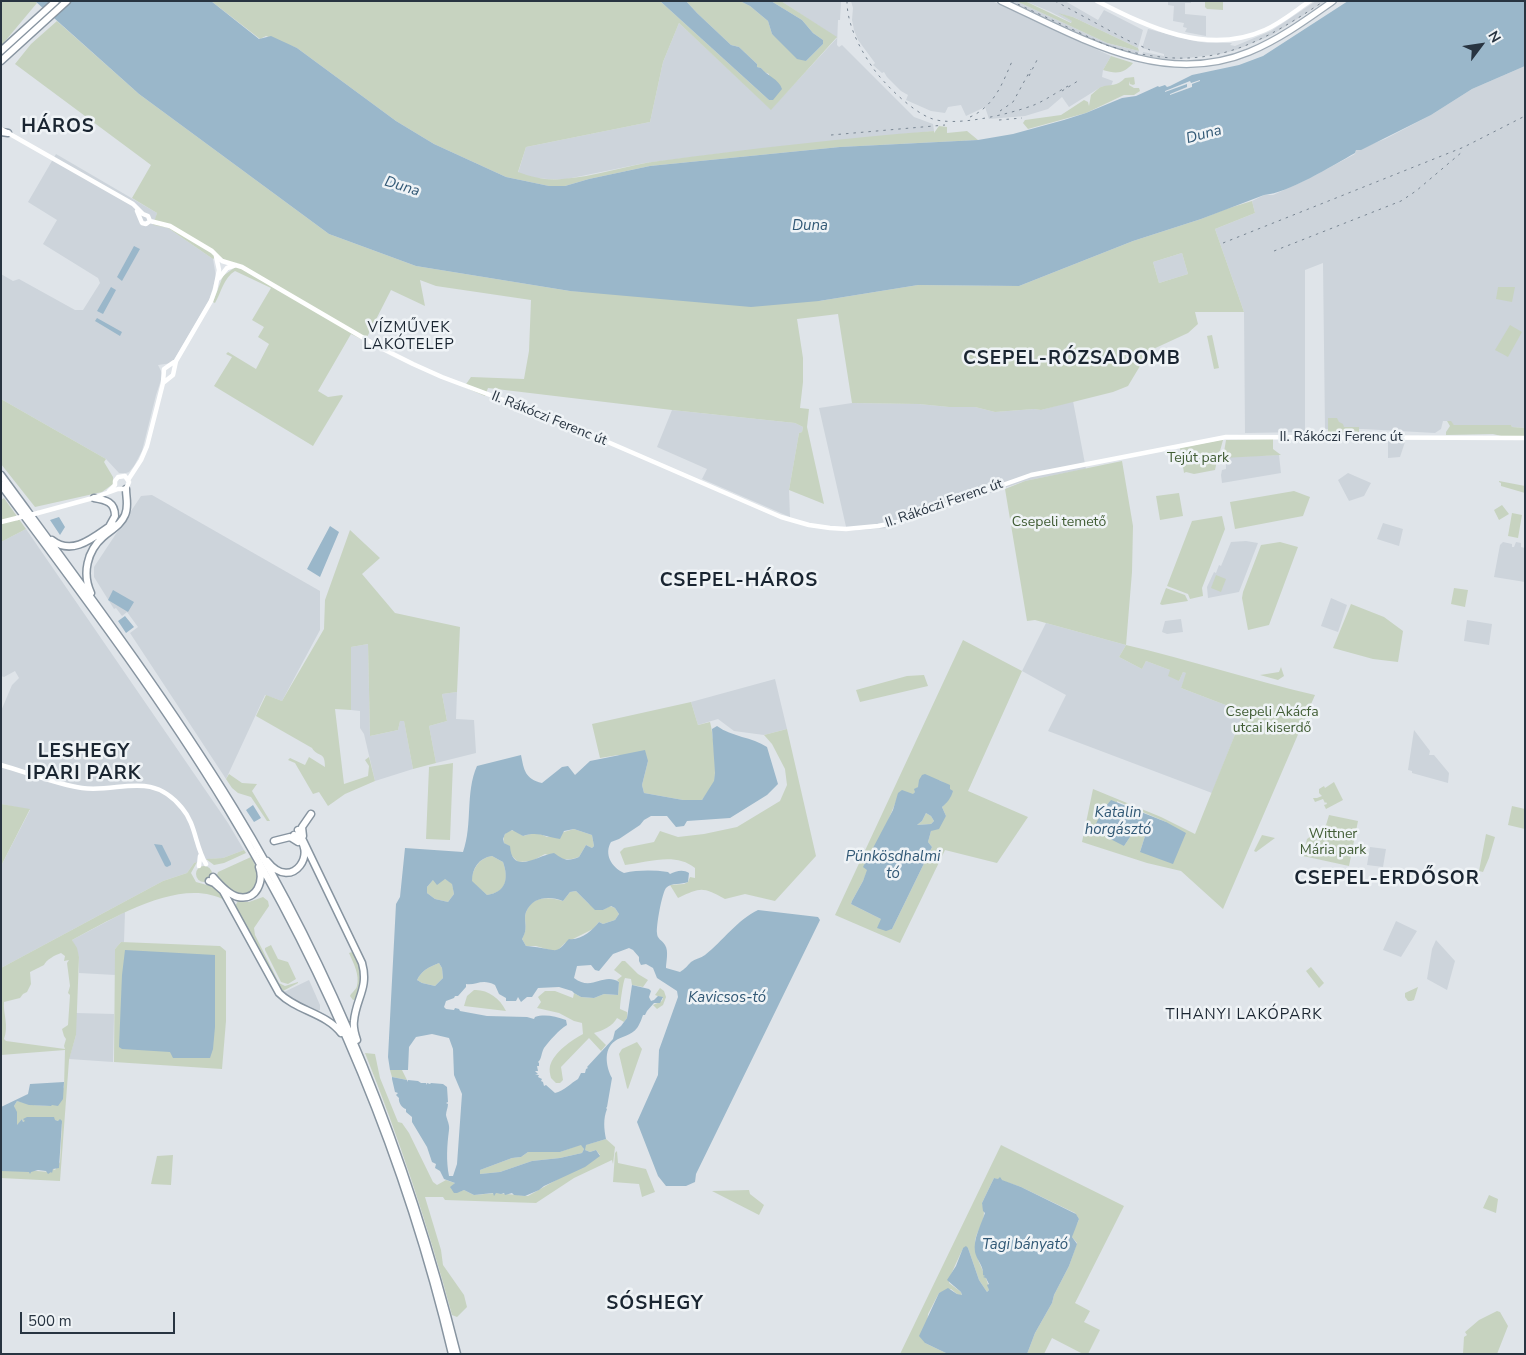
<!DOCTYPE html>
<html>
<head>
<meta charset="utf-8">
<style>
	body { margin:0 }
	#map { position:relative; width:1526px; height:1355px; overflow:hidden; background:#dfe4e9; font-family:"Nunito Sans",sans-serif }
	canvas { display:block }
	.frame { position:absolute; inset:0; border:2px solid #283441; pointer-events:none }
	.north { position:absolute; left:1456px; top:20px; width:50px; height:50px; -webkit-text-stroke:4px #eff3f6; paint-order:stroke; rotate:59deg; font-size:14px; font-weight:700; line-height:20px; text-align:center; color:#283441 }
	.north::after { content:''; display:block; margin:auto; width:18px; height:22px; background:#283441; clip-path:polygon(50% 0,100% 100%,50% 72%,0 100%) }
	.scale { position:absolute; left:20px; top:1312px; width:155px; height:22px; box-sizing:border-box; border:2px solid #283441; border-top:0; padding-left:6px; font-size:15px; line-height:18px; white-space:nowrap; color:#283441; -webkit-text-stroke:4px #eff3f6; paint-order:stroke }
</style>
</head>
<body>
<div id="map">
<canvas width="1526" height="1355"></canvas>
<div class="frame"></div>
<div class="north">N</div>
<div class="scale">500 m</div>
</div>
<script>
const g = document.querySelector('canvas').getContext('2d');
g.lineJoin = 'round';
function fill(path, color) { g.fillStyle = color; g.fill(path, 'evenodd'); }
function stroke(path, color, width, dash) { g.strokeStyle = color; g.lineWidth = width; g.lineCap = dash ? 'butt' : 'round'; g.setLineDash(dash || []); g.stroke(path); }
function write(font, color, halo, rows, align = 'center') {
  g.font = font + ' "Nunito Sans",sans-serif'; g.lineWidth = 5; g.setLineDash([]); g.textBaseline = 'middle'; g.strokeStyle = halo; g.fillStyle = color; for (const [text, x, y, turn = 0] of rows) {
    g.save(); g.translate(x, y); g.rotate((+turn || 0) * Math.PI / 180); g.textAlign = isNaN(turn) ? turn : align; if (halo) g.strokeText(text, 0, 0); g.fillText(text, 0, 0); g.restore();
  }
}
const built = new Path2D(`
	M 781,1 L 841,2 L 840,20 L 838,20 L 837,45 L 839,47 L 842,45 L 914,117 L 933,124 L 934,131 L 725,153 L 645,163 L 562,180 L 534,178 L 518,173 L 526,147 L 650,122 L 663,62 L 679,23 L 771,109 L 837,38 Z
	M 851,1 L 992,1 L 1111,56 L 1103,70 L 1102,77 L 1113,81 L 1111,86 L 1101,87 L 1069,107 L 1062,97 L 1048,109 L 1025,116 L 989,119 L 985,107 L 966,116 L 961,105 L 948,107 L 945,113 L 931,111 L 906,100 L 908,95 L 901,91 L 887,77 L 884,72 L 882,73 L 873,65 L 875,63 L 858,40 L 854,30 L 852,20 L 853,8 Z
	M 1009,1 L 1016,1 L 1107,43 L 1139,51 L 1138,54 L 1106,46 Z
	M 1025,1 L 1065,1 L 1098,20 L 1104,10 L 1143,30 L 1138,48 L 1073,17 L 1060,14 L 1073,21 L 1072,23 L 1051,12 Z
	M 1168,1 L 1191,1 L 1191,3 L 1185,3 L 1185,14 L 1206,16 L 1206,36 L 1185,32 L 1187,28 L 1183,27 L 1184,23 L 1173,21 L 1174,6 L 1168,5 Z
	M 1316,1 L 1326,1 L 1272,35 L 1236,50 L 1220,54 L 1180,59 L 1164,59 L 1143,55 L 1143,52 L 1164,56 L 1164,54 L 1142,48 L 1148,29 L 1195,41 L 1208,43 L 1232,43 L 1230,45 L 1235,46 L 1271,31 Z
	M 1525,66 L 1525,428 L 1512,427 L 1511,425 L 1454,425 L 1450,421 L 1443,421 L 1441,429 L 1435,433 L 1363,429 L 1325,429 L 1323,263 L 1305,270 L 1305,432 L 1245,433 L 1244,312 L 1215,229 L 1255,213 L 1252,201 L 1264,195 L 1273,195 L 1306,180 L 1355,154 L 1356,150 L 1385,139 L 1431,115 L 1472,89 Z
	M 56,154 L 157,213 L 154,225 L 168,228 L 213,259 L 216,277 L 209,301 L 172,363 L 158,365 L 162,373 L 162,377 L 156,395 L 142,451 L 134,466 L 129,472 L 126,473 L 119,473 L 106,459 L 1,399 L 1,274 L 13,281 L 19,279 L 75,310 L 83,310 L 100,283 L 98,278 L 43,244 L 57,220 L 28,202 Z
	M 1182,253 L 1188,274 L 1159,283 L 1153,262 Z
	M 1073,401 L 1086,469 L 1025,481 L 887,528 L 847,531 L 819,408 L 852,403 L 919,404 L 949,407 L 975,407 L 995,412 L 1034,409 L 1041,410 Z
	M 672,410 L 795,423 L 803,427 L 802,432 L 799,433 L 789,490 L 790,517 L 702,479 L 707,469 L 657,447 Z
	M 1388,441 L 1405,442 L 1400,457 L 1388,458 Z
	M 1279,455 L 1281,473 L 1222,483 L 1221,475 L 1222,470 L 1226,469 L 1226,457 Z
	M 1348,473 L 1371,483 L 1364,496 L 1349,501 L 1338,480 Z
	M 152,495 L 320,591 L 320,630 L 282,701 L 265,695 L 226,779 L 130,633 L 138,627 L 127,612 L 122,616 L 116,608 L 114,609 L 94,577 L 94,567 L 141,496 Z
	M 1383,523 L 1403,529 L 1399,546 L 1377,539 Z
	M 26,529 L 228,823 L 244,850 L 223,858 L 209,859 L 194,863 L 187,873 L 163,881 L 1,968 L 1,866 L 30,810 L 1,804 L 1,711 L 12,685 L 19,678 L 15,671 L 4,677 L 1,676 L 1,542 Z
	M 1246,541 L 1258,543 L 1239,592 L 1208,598 L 1207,587 L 1214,572 L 1216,573 L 1219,565 L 1221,566 L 1231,542 Z
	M 1503,542 L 1512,544 L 1512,547 L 1514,547 L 1516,542 L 1521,543 L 1521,547 L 1525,548 L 1525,582 L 1494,577 L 1500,545 Z
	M 1331,598 L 1347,605 L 1338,632 L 1321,626 Z
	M 1181,619 L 1183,632 L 1167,634 L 1162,632 L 1165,621 Z
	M 1467,620 L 1492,624 L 1489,645 L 1464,641 Z
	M 1046,623 L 1126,645 L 1119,657 L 1142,669 L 1146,661 L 1170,670 L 1179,681 L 1183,672 L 1187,673 L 1181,688 L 1244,712 L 1212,793 L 1048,731 L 1066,695 L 1022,671 Z
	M 368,644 L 370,736 L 398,730 L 400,721 L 404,721 L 413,769 L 375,781 L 364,734 L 360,728 L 360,711 L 351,710 L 351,647 Z
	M 775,679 L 787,729 L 764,735 L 734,731 L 718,719 L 698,725 L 691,702 Z
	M 457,692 L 456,719 L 474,720 L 476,753 L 436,763 L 429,726 L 447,721 L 442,694 Z
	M 1414,730 L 1430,751 L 1429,755 L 1434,755 L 1449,773 L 1448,783 L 1412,773 L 1412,771 L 1408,770 Z
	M 1370,847 L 1386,849 L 1383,867 L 1367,865 Z
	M 125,912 L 124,942 L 121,942 L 115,949 L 115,975 L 79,973 L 79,957 L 72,940 Z
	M 1396,921 L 1417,931 L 1401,957 L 1383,950 Z
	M 1436,940 L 1455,961 L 1447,990 L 1427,979 L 1432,949 Z
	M 309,980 L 320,1005 L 320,1010 L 316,1012 L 295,1003 L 282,993 Z
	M 76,1013 L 114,1014 L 113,1062 L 69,1059 L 76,1035 Z`);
const green = new Path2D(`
	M 1,1 L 35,1 L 37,3 L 1,46 Z
	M 211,1 L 660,1 L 769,100 L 769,74 L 764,72 L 761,68 L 756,67 L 757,64 L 739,47 L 731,45 L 697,13 L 686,1 L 740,1 L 750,6 L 768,21 L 772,34 L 806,61 L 823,44 L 823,40 L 813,33 L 802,20 L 771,1 L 781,1 L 837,37 L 771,110 L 679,23 L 663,62 L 650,122 L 526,147 L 518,172 C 532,177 547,181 562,179 C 594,177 627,165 659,161 C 750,149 842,138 934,131 L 934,133 L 939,126 L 947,127 L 947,133 L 967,131 L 978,140 L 840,147 L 650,166 L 589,179 L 565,186 L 549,186 L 506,177 L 434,144 L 396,121 L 297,48 L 266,36 L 260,39 Z
	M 1016,1 L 1025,1 L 1071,23 L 1072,21 L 1058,13 L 1073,17 L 1138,48 L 1139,51 L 1107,43 Z
	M 1205,1 L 1223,1 L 1223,10 L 1207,9 L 1205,7 Z
	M 57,21 L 139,94 L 329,234 L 416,266 L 570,291 L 819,301 L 918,285 L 1019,286 L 1133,241 L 1201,219 L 1226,209 L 1252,201 L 1255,213 L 1215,229 L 1244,312 L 1195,312 L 1198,324 L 1188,333 L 1149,351 L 1128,386 L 1113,392 L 1041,410 L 1034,409 L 995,412 L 975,407 L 949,407 L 919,404 L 852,403 L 838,314 L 797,319 L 803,358 L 803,382 L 800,408 L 809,409 L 807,427 L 824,504 L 789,490 L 799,433 L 802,432 L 803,427 L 795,423 L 672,410 L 488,388 L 485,396 L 464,387 L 471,377 L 524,379 L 529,351 L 531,300 L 436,286 L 420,280 L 425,306 L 391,290 L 365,341 L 351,334 L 318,391 L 328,397 L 342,395 L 343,396 L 313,446 L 214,386 L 232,357 L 226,354 L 228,352 L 256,369 L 269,344 L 258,337 L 264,327 L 252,320 L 271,288 L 235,271 C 224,277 221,293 215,303 L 213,302 L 223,276 L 234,268 L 233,264 L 228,263 L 218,255 L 213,259 L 168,228 L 153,225 L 157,213 L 132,198 L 151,165 L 15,64 L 31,44 ZM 1182,253 L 1188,274 L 1159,283 L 1153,262 Z
	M 1111,56 L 1133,63 C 1124,74 1116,74 1103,70 Z
	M 1134,77 L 1135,84 L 1133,85 L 1130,84 L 1130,81 L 1129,85 L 1134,88 L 1139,88 L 1140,91 L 1134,95 L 1124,95 L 1086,113 L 1028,129 L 1023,123 L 1025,120 L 1061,115 L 1084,100 L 1088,102 L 1089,106 L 1091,95 C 1094,93 1098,88 1101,87 C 1110,84 1117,87 1125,78 Z
	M 1498,287 L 1515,287 L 1512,302 L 1496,299 Z
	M 1510,325 L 1522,332 L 1508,357 L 1495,350 Z
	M 1212,335 L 1219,368 L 1214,369 L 1207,336 Z
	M 1,399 L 106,459 L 104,462 L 113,477 L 113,484 L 102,492 L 35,507 L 1,464 Z
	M 1328,418 L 1337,418 L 1339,422 L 1343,424 L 1344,427 L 1359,427 L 1359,433 L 1328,432 Z
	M 1447,421 L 1451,421 L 1454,425 L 1511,425 L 1512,427 L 1525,428 L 1525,436 L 1501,436 L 1493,434 L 1446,435 L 1446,432 L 1450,426 Z
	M 1273,439 L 1273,449 L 1281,455 L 1223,458 L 1226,440 Z
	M 1220,440 L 1223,440 L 1220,451 L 1219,451 L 1215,470 L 1194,474 L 1186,472 L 1184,473 L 1180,448 Z
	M 1122,461 L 1133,526 L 1132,572 L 1126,645 C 1190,660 1251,680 1315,695 L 1223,909 L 1181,871 L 1147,863 L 1082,842 L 1093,789 L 1161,817 L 1195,834 L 1244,712 L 1181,688 L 1186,673 L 1183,672 L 1179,681 L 1168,676 L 1170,670 L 1146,661 L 1142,669 L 1119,657 L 1126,645 L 1035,620 L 1027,621 L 1005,489 L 1025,481 ZM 1117,801 L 1166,822 L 1140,852 L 1146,833 L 1136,828 L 1124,846 Z
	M 1499,481 L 1525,486 L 1525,493 L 1501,486 L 1501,483 L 1499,482 Z
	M 1294,491 L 1310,497 L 1303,516 L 1235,529 L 1230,502 Z
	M 1179,493 L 1183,516 L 1160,520 L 1156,496 Z
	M 4,498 L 26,529 L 1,542 L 1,500 Z
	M 1502,505 L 1509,514 L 1499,520 L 1494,510 Z
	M 1512,513 L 1522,515 L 1518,538 L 1508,536 Z
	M 1222,516 L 1225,529 L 1202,588 L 1203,596 L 1190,599 L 1188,594 L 1167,586 L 1192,521 Z
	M 350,530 L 380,558 L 362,574 L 395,613 L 460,627 L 457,692 L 442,694 L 447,721 L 429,726 L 436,763 L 413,769 L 404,721 L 400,721 L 398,730 L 370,736 L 368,644 L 351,647 L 351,710 L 335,709 L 344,784 L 368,776 L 369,766 L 365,760 L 369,757 L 375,781 L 345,794 L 328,806 L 319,792 L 313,794 L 295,763 L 288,760 L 290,758 L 305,765 L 309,757 L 325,767 C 325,750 318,758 312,748 L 256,716 L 266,695 L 282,701 L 324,629 L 325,600 Z
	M 1280,542 L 1298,547 L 1269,625 L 1248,630 L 1242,598 L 1243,592 L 1261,545 Z
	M 1216,575 L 1226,579 L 1221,592 L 1211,588 Z
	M 1166,588 L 1185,595 L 1188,601 L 1162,605 L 1160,604 Z
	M 1454,588 L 1468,590 L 1465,607 L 1451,604 Z
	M 1351,604 L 1384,617 L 1403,631 L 1398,662 L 1373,659 L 1333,648 Z
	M 963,640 L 1022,671 L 968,791 L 1028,817 L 997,863 L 945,850 L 900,943 L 835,915 ZM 938,780 C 953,784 952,798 942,807 L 946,816 L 931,831 L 928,842 L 932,847 L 892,929 L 888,930 L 881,919 L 851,904 L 852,901 L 863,881 L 897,799 L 913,795 L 918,787 Z
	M 1281,667 L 1284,676 L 1278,680 L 1260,675 L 1279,672 Z
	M 924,675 L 928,686 L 860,702 L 856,690 L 907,676 Z
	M 691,702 L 698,725 L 710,722 C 713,732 717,772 714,783 C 711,789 706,794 702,800 L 683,800 L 644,793 L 642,785 L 648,761 L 618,755 L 600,758 L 592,724 Z
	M 787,729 L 816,856 L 775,901 L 745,894 L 725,899 C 702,887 702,887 678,898 L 670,885 L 684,884 L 688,882 L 690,877 L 695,878 L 695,868 C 676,852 648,862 625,865 L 620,852 L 624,848 L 654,842 L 660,831 L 678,837 L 704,834 L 737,827 L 780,801 L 787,785 L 785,769 L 772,744 L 764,735 Z
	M 453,763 L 450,840 L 426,839 L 429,767 Z
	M 229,774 L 242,783 L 257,784 L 252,791 L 270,821 L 267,821 L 251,797 L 238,793 L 232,788 L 226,779 Z
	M 1334,782 L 1343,800 L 1326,809 L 1324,805 L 1327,804 L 1326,802 L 1325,803 L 1323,799 L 1315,802 L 1313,798 L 1317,798 L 1322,796 L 1319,793 L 1319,789 L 1324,786 L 1325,788 Z
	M 1,804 L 30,809 L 1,866 Z
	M 1512,806 L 1525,809 L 1525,829 L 1508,825 Z
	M 926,813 L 931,816 L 934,821 L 931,824 L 917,825 L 922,821 Z
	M 1329,815 L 1358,821 L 1349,866 L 1303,856 L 1307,839 L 1326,825 Z
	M 574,829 L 592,835 L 594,846 L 592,848 L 586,845 L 579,857 C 566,862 558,858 545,854 L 532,861 L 518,862 L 510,854 L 509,846 L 504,843 C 503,837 504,834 509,830 L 516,831 L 523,836 C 533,833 538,832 547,837 Z
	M 1486,834 L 1495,837 L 1489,858 L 1483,872 L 1479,871 Z
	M 1262,835 L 1275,838 L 1256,852 L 1254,851 Z
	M 244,850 L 246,853 L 224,863 L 214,865 L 206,859 L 223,858 Z
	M 492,856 L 503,862 C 509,879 507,892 487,895 L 471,881 C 473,868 479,858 492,856 Z
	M 251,857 L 260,875 L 253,891 L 242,896 L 230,891 L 216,878 L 218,872 Z
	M 197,862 L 191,873 L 196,882 L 214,887 L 226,901 C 182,875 112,919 72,940 L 77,948 L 79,957 L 76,1035 L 69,1060 L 60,1181 L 1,1178 L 1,1171 C 17,1171 33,1170 49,1172 L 53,1169 L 55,1170 L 60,1162 L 62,1124 L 59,1121 L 30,1117 L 24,1123 L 22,1119 L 17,1126 L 16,1112 L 14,1106 L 17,1101 L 33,1105 L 50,1106 L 64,1087 L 65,1050 L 1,1055 L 1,968 L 163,881 L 187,873 L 194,863 ZM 61,953 L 65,956 L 64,961 L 69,960 L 67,963 L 70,986 L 68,993 L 70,995 L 68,1025 L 62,1029 L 64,1036 L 66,1039 L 64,1046 L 65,1049 L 6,1041 L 4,1039 C 9,1025 3,1014 4,1002 L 20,998 L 23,994 L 27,992 L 31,984 L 30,972 L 44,965 C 46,960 55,955 61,953 Z
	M196 874a8 8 0 1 1 16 0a8 8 0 1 1-16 0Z
	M 445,879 L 452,883 L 454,894 L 448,902 L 435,899 L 427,893 L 427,887 L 433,880 Z
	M 576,891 L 589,904 L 603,910 L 610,906 L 615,908 L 619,914 L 615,920 L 603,924 L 599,922 L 593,929 L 565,943 L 558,950 L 553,951 L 536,946 L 526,946 L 522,939 C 529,927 523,921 526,912 C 533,895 549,897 563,901 L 570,892 Z
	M 263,897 L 268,901 L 269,906 L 254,928 L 255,935 L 279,983 L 285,986 L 298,982 L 298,983 L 281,992 L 235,906 L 238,901 L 249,902 Z
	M 121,942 L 220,946 L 226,951 L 226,1021 L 222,1069 L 114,1062 L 115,949 Z
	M 271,945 L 278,959 L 288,962 L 296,979 L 288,984 L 281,982 L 265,950 L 265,948 Z
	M 355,951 L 363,977 L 358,999 L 353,1000 L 350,996 C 352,992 356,990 357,986 C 360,975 353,962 349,953 Z
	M 622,961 L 625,961 L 638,974 L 648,980 L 643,987 L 632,985 L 631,979 L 625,978 C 623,982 620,1004 620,1009 L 627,1012 L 627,1018 L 624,1022 L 617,1018 C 613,1026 602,1031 594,1033 L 606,1045 L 601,1051 L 589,1038 L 561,1067 L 563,1080 L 560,1083 L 556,1083 L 551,1078 C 550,1074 549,1070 550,1066 C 554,1052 572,1040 583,1034 L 582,1023 L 574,1021 L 559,1013 L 537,1008 L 541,1002 L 538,997 L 545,991 L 555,991 L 573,998 L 574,993 L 581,997 L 594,998 L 604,994 L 618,995 L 619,982 L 617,980 L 622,976 L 614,970 Z
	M 439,963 L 442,968 L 443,978 L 435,986 L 422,983 L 417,980 C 422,970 429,967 439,963 Z
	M 1311,967 L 1324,983 L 1319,988 L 1306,971 Z
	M 1418,987 L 1414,1000 L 1411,1001 L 1408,1001 L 1405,997 L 1405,993 Z
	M 660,988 L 664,991 L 666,997 L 663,1005 L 657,1009 L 653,1005 L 662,1001 L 663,998 L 655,995 Z
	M 474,990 C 487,989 500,998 506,1011 L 464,1006 L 467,996 Z
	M 637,1042 L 642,1049 L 628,1089 L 627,1088 L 619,1054 L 622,1049 Z
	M 365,1053 L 375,1054 L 380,1078 L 398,1122 L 402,1123 L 409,1133 L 433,1182 L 437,1185 L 446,1180 L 455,1183 L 451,1189 L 458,1192 L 464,1190 L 474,1195 L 496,1193 L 528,1196 L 600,1155 L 596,1150 L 590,1152 L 585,1150 L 585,1145 L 606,1139 L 615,1147 L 613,1164 L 612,1160 L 574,1178 L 536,1203 L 445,1200 L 443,1197 L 425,1197 L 441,1250 L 443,1265 L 464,1295 L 467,1307 L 457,1317 L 452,1315 C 428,1226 399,1138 365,1053 Z
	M 390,1070 L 402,1070 L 407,1080 L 392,1077 Z
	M 582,1144 L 584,1149 L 582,1153 L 560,1158 L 532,1161 L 500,1172 L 480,1174 L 480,1170 L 512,1158 L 521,1157 L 528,1152 L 560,1152 Z
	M 1001,1145 L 1124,1206 L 1075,1303 L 1090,1311 L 1084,1322 L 1100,1330 L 1088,1354 L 1083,1354 L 1052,1338 L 1044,1354 L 1027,1354 L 1035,1333 L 1052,1303 L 1054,1295 L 1069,1266 L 1077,1243 L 1072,1237 C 1072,1230 1077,1226 1079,1219 L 1075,1213 L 1021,1187 L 994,1178 L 982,1203 C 989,1223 975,1228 975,1245 C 975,1261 988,1275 989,1290 L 987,1292 L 979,1280 L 968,1248 L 963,1248 C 960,1256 949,1276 949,1283 L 961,1292 L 962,1296 L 957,1294 L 951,1289 L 939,1293 L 928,1314 L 925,1343 L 948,1354 L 900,1354 Z
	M 617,1151 L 618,1163 L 646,1169 L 655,1192 L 642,1197 L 639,1184 L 613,1182 L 615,1153 Z
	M 173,1155 L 171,1185 L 151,1184 L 157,1156 Z
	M 749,1190 L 750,1194 L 764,1205 L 759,1215 L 712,1191 Z
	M 1489,1195 L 1498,1199 L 1496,1213 L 1483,1208 Z
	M 1497,1311 L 1500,1312 L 1508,1326 L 1497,1354 L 1463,1354 L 1464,1337 L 1467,1335 L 1465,1332 L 1479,1320 Z`);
const water = new Path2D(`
	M 35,1 L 211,1 L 259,39 L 271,36 L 297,48 L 396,121 L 434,144 L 506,177 L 549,186 L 565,186 L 589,179 L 650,166 L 840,147 L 978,140 L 1013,134 L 1064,120 L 1086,113 L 1122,98 L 1136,96 L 1158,86 L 1159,87 L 1165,85 L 1167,87 L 1170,86 L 1192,75 L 1239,65 L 1263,56 L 1348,1 L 1525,1 L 1525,66 L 1472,89 L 1431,115 L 1361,150 L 1356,150 L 1355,153 C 1332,166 1288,193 1264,195 L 1201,219 L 1133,241 L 1019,286 L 918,285 L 819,301 L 751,307 L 570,291 L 416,266 L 329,234 L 139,94 Z
	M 660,1 L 686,1 L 697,13 L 731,45 L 739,47 L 757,64 L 757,67 L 761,68 C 767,76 779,79 782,89 L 773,100 L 769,100 Z
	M 740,1 L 771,1 L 802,20 L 813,33 L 823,40 L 823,44 L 806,61 L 797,59 L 772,34 L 768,21 L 750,6 Z
	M 134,246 L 140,249 L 122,281 L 117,277 Z
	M 111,287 L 116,290 L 103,314 L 97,311 Z
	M 97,318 L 122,332 L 120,336 L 95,321 Z
	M 59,517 L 65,527 L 60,535 L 50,520 Z
	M 330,526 L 339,532 L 320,577 L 307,569 Z
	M 113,590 L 134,602 L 128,612 L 108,600 Z
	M 125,616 L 134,627 L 126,633 L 118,621 Z
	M 717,726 C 732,737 752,737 767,747 L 778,784 L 767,795 L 730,818 L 687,821 L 684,826 L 676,827 L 667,816 L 651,816 L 644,820 L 640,825 L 619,839 L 611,842 C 604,854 611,867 624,873 C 638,870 653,870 668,872 L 670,874 C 676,871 683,869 689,873 L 688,882 C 682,885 671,882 666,888 C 662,893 656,926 657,933 C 657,939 662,940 665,945 C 669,951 666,962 666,968 L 680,972 C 685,969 687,966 691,962 C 695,959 701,958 705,955 C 723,941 737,920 758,910 L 818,917 L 820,920 L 696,1174 L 695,1182 L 686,1186 L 666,1186 L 658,1176 L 637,1122 L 658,1075 L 659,1050 L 678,997 L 677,991 L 657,978 L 653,968 L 646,964 L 641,965 L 639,961 L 639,957 L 633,950 L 629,948 L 613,954 L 599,971 L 595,970 L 591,965 L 577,966 L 574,978 C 592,992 603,972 619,982 L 618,995 L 604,994 L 594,998 L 581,997 L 574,993 L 572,991 L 559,987 L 538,988 L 532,997 L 527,997 L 521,1002 L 518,997 L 516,1001 L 506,1001 L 506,998 L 499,994 L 495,985 C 482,978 475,986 466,984 L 466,987 L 458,996 L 455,996 L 454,998 L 446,1001 L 444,1007 L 446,1009 L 454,1010 L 455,1008 L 459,1009 L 460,1011 L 487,1016 L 527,1017 L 534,1019 L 535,1017 C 544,1014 555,1016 566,1020 L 567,1025 C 559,1030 550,1040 544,1048 C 541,1053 542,1059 538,1062 L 539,1063 L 539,1066 L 537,1066 L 538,1071 L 535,1071 L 538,1074 L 535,1075 L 539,1075 L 538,1077 L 542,1079 L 541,1081 L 543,1082 L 544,1086 L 546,1085 L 555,1093 C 564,1091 571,1083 578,1079 L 581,1073 L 585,1073 L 586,1069 L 588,1068 L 587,1067 L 613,1039 L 615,1031 L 621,1026 L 627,1018 L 632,985 L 649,989 L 651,991 L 649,997 L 651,1001 L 654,1000 L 658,996 L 663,997 L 660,1003 L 654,1003 L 647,1011 L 645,1015 L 643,1015 C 642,1018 639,1026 637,1028 C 632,1035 620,1037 615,1041 C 602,1050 607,1069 612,1078 L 607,1107 L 606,1108 L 607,1109 C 603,1119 604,1129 606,1139 L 586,1145 L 585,1150 L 590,1152 L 596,1150 L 600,1156 L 585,1167 L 544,1186 L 539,1190 L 525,1196 L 514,1195 L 512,1193 L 505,1195 L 504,1193 L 501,1194 L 496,1193 L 494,1196 L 493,1193 L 474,1195 L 464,1190 L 457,1193 L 454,1193 L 450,1187 L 455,1183 L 444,1179 L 440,1171 L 435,1168 L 436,1164 L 432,1162 L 427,1147 L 412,1122 L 412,1117 L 406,1112 L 406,1109 C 402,1108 398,1102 399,1098 L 396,1095 L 398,1093 L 395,1092 L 392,1079 L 392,1077 L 407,1080 L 407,1082 L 408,1080 L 418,1081 L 421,1083 L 426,1083 L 426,1085 L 427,1083 L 430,1084 L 431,1083 L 443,1084 L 447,1087 L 448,1102 L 446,1103 L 448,1104 C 448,1108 446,1111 446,1115 C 447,1120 450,1125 449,1130 C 447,1145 446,1161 449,1176 L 453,1176 L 457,1164 L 462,1094 L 454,1075 L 453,1049 L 449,1038 L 432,1034 L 416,1037 L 409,1047 L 408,1070 L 390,1070 L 388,1057 L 396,904 L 400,897 L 405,848 L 463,852 C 473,824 465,793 477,766 L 521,755 C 524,770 525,779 542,783 L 562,767 L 568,766 L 575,775 L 590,761 L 645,750 L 648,761 L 642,785 L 644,793 L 683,800 L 702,800 L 714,781 L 715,773 L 712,729 ZM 574,829 L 592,835 L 594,846 L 592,848 L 586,845 L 579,857 C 567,862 564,860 554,853 C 538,855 512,876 510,846 L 504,843 L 503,839 L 505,834 L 512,830 L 523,836 C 538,831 545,837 560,839 L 564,831 ZM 492,856 L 503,862 C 509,879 506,892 487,895 L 472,881 C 472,868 479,858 492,856 ZM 445,879 L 452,884 L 454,894 L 448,902 L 435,899 L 427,893 L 427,887 L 433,880 L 437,885 ZM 576,891 L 595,910 L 603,910 L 611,906 L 615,908 L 619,914 L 615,920 L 603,924 L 599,922 C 593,930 580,941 569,939 C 565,943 561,949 556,950 C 554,951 534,946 526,946 L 522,939 C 529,928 523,921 526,912 C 533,896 550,896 563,901 L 570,892 ZM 439,963 L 442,968 L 443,978 L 435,986 L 422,983 L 417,980 C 422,970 429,967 439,963 ZM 581,1145 L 584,1149 L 582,1153 L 560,1158 L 532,1161 L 500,1172 L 480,1174 L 480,1170 L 512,1158 L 521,1157 L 528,1152 L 560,1152 Z
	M 925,774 L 950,785 L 950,789 L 953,791 C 951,798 947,803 942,807 L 946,816 L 939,829 L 931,831 L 928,842 L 932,847 L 892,929 L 886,931 L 877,928 L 881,919 L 851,904 L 852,901 L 863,881 L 867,870 L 863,867 L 893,810 L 898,793 L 902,790 L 913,794 L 915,792 L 914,789 L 918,787 L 919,780 L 922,775 ZM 926,813 L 931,816 L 934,821 L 931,824 L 917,825 L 922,821 Z
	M 1111,800 L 1166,822 L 1186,833 L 1173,864 L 1140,852 L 1146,833 L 1136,828 L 1124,846 L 1093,830 L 1102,811 Z
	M 253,805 L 261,818 L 254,822 L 246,810 Z
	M 154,844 L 162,845 L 171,863 L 171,865 L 167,867 L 165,866 Z
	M 125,950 L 215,955 L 215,1027 L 213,1049 L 210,1058 L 173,1058 L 170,1052 L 122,1049 L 119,1047 L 122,975 Z
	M 64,1082 L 63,1099 L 58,1106 L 52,1105 L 51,1106 L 29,1105 L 17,1101 L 14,1106 L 17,1112 L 17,1125 L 22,1119 L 23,1122 L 25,1121 L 23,1119 L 27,1117 L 54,1117 L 55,1120 L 58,1121 L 60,1119 L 62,1121 L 59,1168 L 53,1169 L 52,1173 L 51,1172 L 48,1174 L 46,1171 L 38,1170 L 31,1172 L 30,1174 L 29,1172 L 1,1171 L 1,1107 L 28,1094 L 30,1084 Z
	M 1000,1177 L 1002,1180 L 1021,1187 L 1076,1214 L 1079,1219 L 1072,1237 L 1077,1244 L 1069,1266 L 1054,1295 L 1052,1303 L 1035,1333 L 1027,1354 L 948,1354 L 925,1343 L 919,1336 L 939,1293 L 948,1288 L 957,1294 L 962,1295 L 961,1292 L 947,1280 L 956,1266 L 963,1248 L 966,1246 L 968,1248 L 979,1280 L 987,1292 L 989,1290 L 987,1285 L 989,1284 L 986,1278 L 983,1277 L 985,1276 L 983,1275 C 984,1266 977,1261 975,1252 C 973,1239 981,1225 985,1213 L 983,1211 L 982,1203 L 994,1178 L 998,1179 Z`);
const pier = new Path2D(`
	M 1200,80 L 1200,81 L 1192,84 L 1192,87 L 1170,95 L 1170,94 L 1187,87 L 1187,84 L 1165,92 L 1165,91 L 1190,81 L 1191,83 Z`);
const secondary = new Path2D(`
	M 1097,1 C 1148,27 1207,56 1265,30 C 1281,23 1295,11 1310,1
	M 1,129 L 133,204 L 143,214 L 148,216 L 150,221
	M 137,211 L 142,223 L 146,224 L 150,221
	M 150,221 L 170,226 L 212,251 L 222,261 L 242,267 L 379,347 L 413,364 L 442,377 L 557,420 L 781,517 L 809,525 L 830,528 L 846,529 L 878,526 L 898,522 L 1031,475 L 1226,437 L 1525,438
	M 219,278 L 227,268 L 236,265
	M 163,383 L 173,375 L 176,361 L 211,301 L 215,290 L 219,270 L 216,256
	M 128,480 L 141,460 L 147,446 L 163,383 L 164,369 L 174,362
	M 109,491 L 115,485 L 115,481 L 118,477 L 125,476
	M 38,513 L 93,498 L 118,489 L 126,489 L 129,482 L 125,476
	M 1,522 L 17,518
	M 1,765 C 26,772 58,785 82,788 C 120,793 151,770 182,808 C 196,824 195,846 206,864
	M 199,866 L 200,856`);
const primary = new Path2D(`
	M 1001,1 C 1079,37 1162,88 1249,52 C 1280,39 1306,20 1333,1`);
const trunk = new Path2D(`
	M 1,51 L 56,1
	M 1,61 L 67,1
	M 1,132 L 8,133
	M 1,475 C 81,584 163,693 234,808 C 337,977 409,1162 457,1354
	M 1,485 C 79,590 158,694 226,806 C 329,976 406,1160 452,1354
	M 94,498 C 106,500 115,502 115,516 L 110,525
	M 52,540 C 73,557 95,536 113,524
	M 91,593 C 82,574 87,551 103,537 C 111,530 121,525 125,515 C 129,506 126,498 126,489
	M 298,830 L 362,963 C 369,988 356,998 354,1021 C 353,1027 355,1034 357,1040
	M 303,836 L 302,827 L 311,814
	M 274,841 L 290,837 L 298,842
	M 267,861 C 293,894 320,849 294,835
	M 213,877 C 219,884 229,895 238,897 C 257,901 264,881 259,867
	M 209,881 L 214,883 L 223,891 L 279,993 C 297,1011 326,1013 341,1033`);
const rail = new Path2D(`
	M 847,1 C 847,25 860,49 873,68 C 884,84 912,111 930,118 C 954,128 1010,114 1034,105 C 1046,100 1057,92 1068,86
	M 1011,1 L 1106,45 C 1199,74 1247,53 1324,1
	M 1055,1 L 1127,40 L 1150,50
	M 1029,76 L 1038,58
	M 1062,91 L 1081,79
	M 1000,111 L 1013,102 L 1031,69
	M 970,117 C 995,106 1003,82 1013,59
	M 999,120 L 1022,118
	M 831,135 L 945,125
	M 1223,243 L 1464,147 L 1525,116
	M 1274,251 L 1401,201 L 1416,191 L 1462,152`);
const secondaryBridge = new Path2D(`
	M 17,518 L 38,513`);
const streetNames = [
	["II. Rákóczi Ferenc út",549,419,22],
	["II. Rákóczi Ferenc út",1341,438],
	["II. Rákóczi Ferenc út",944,504,-19]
];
const parkNames = [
	["Tejút park",1198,459],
	["Csepeli temető",1059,523],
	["Csepeli Akácfa",1272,713],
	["utcai kiserdő",1272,729],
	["Wittner",1333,835],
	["Mária park",1333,851]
];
const waterNames = [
	["Duna",1204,135,-15],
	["Duna",402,187,17],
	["Duna",810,226],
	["Katalin",1118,813],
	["horgásztó",1118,830],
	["Pünkösdhalmi",893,857],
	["tó",893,874],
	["Kavicsos-tó",727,998],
	["Tagi bányató",1025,1245]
];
const neighbourhoodNames = [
	["VÍZMŰVEK",409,328],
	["LAKÓTELEP",409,345],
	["TIHANYI LAKÓPARK",1244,1015]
];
const districtNames = [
	["HÁROS",58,127],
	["CSEPEL-RÓZSADOMB",1072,359],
	["CSEPEL-HÁROS",739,581],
	["LESHEGY",84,752],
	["IPARI PARK",84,774],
	["CSEPEL-ERDŐSOR",1387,879],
	["SÓSHEGY",655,1304]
];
fill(built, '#cdd4db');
fill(green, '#c7d3c0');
fill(water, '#9ab7ca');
fill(pier, '#dfe4e9');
stroke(primary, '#9eaab5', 8);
stroke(trunk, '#8794a0', 9);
stroke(secondary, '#fff', 4.5);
stroke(primary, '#fff', 5.5);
stroke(trunk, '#fff', 6);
stroke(rail, '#798693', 1, [2.5, 5]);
stroke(secondaryBridge, '#fff', 4.5);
write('14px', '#283441', '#eff3f6', streetNames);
write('14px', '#415d35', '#eff3f6', parkNames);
write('italic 15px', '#315875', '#eff3f6', waterNames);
g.letterSpacing = '1px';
write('15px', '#1a2531', '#eff3f6', neighbourhoodNames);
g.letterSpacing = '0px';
g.letterSpacing = '1px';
write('bold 19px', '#1a2531', '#eff3f6', districtNames);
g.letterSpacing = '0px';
</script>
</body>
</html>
